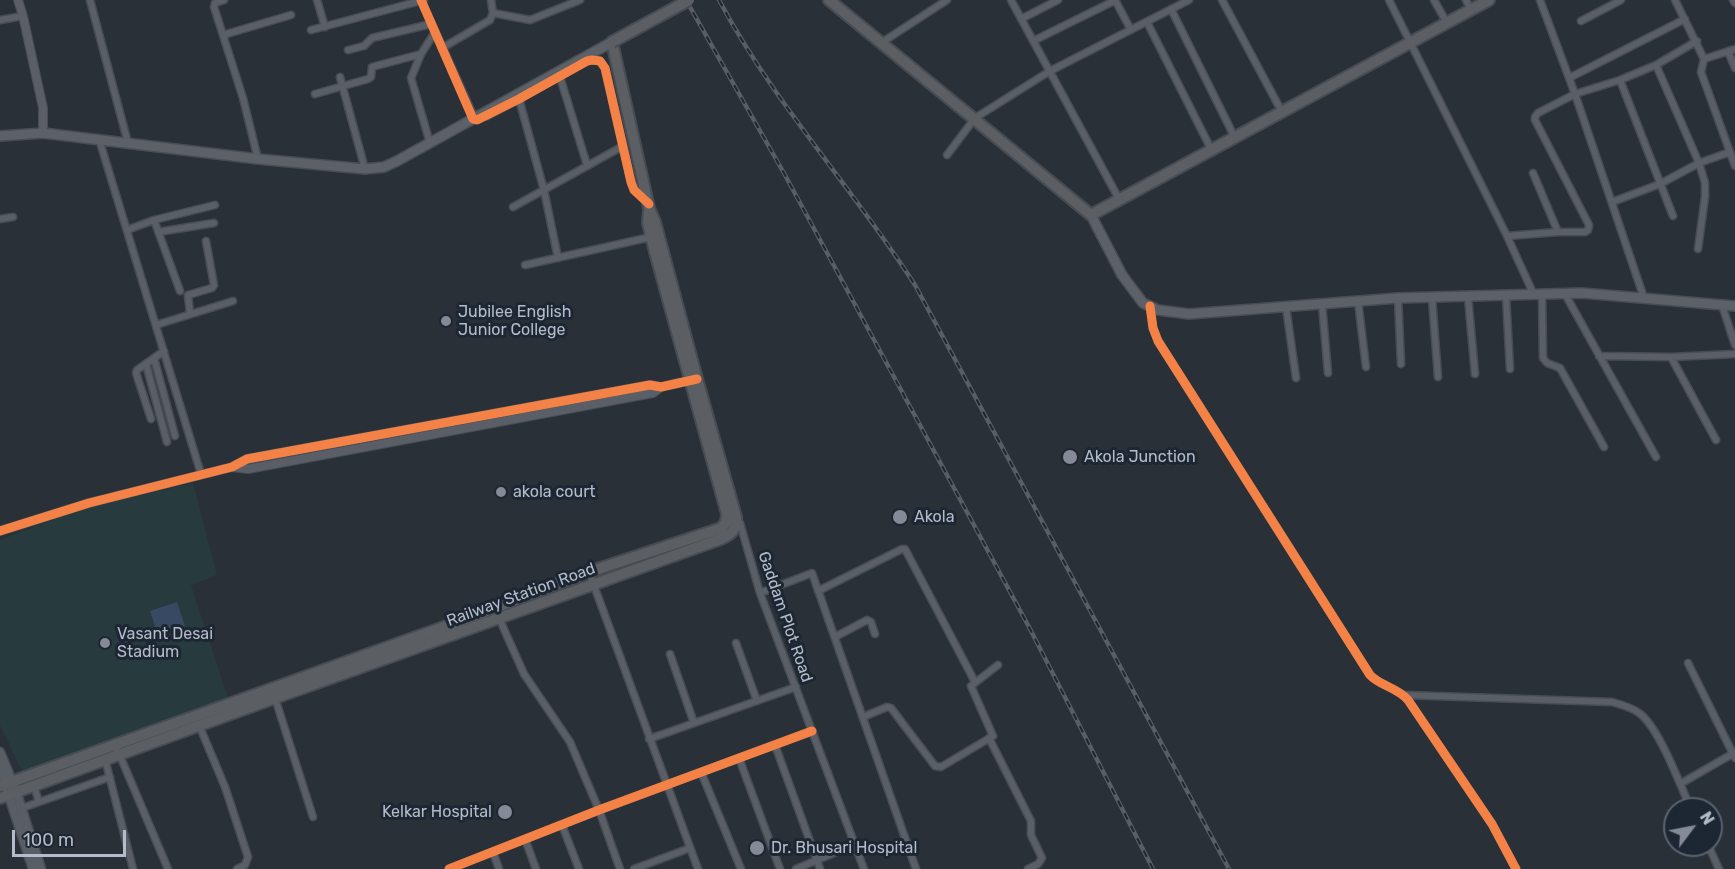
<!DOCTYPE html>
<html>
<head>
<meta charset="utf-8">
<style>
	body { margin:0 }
	#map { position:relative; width:1735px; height:869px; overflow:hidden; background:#2a3038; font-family:Rubik,sans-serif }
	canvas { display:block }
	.north { position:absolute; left:1663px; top:797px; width:60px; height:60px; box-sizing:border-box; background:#1d2633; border:2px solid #59626f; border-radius:50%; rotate:58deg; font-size:16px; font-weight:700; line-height:24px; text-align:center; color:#b4bcc9 }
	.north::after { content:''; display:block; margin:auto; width:21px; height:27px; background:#848b96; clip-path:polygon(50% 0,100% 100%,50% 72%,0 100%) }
	.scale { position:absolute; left:12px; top:830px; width:114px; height:27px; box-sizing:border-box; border:3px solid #b4bcc9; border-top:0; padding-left:8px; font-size:18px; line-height:21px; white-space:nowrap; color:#b4bcc9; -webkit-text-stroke:4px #1d2633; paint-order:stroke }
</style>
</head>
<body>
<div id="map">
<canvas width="1735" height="869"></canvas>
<div class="north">N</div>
<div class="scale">100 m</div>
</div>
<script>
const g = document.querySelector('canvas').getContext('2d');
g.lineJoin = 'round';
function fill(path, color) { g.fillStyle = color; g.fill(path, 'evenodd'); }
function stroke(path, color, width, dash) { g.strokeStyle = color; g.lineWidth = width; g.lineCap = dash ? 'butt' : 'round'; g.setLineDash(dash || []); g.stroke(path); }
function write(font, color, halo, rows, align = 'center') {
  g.font = font + ' Rubik,sans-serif'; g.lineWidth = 6; g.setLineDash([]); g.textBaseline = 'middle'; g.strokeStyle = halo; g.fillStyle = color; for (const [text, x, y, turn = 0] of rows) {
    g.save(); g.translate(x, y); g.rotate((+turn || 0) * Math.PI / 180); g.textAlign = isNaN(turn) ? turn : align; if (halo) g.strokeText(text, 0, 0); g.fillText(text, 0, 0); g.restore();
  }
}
const green = new Path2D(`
	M 193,483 L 217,575 L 191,585 L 229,701 L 31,772 L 22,770 C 13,756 9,740 0,726 L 0,540 L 78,510 Z`);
const water = new Path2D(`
	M 177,602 L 185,626 L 158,635 L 150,611 Z`);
const minor = new Path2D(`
	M 90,0 L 128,143
	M 224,0 L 215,3 L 214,7 L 243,98 L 258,159
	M 317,0 L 325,27
	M 421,0 L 475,119
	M 1011,0 L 1119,199
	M 1115,0 L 1131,30
	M 1222,0 L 1282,112
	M 1389,0 L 1507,236 L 1534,295
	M 1434,0 L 1447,23
	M 1466,0 L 1471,10
	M 1540,0 L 1575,94 L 1644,298
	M 1675,0 L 1704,59 L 1701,72 L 1735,166
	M 1733,0 L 1735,3
	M 1171,9 L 1234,136
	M 493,13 L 530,20 L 580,0
	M 1021,19 L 1058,0
	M 0,20 L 23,16
	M 1581,21 L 1621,0
	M 1147,22 L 1211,149
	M 311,30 L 424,0
	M 223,35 L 291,15
	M 1033,41 L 1116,0
	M 881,43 L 947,0
	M 442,48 L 490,20 L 493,13 L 491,0
	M 348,50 L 364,46 L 372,38 L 431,24
	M 1728,51 L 1735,68
	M 1704,59 L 1735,49
	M 1656,65 L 1699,163 L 1705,183 L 1705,197 L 1698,249
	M 340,77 L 365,169
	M 560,77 L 587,165
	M 1569,78 L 1685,19
	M 1620,80 L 1673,216
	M 315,94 L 368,79 L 371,77 L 372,67 L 421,54
	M 519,99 L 544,190 L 558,258
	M 487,116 L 587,61 L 592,60 L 600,61 L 605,68 L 631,182 L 634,190 L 646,201
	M 99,139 L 201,474
	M 430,143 L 411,78 L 421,54 L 435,32
	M 947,155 L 975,118 L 1050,71 L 1189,0
	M 1533,173 L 1558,232
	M 1612,202 L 1660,184 L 1699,163 L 1730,152
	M 513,207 L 623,146
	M 0,219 L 13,217
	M 154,220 L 180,291
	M 127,230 L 154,220 L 215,205
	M 158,232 L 214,223
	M 1507,236 L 1558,232 L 1585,232 L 1588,230 L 1589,225 L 1535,120 L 1535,117 L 1538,113 L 1575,94 L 1620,80 L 1656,65 L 1697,41
	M 525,265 L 651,237
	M 1565,294 L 1656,457
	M 1542,295 L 1543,358 L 1547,363 L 1560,368 L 1604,447
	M 1506,296 L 1510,369
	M 1468,297 L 1475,374
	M 1398,298 L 1401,364
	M 1432,298 L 1438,377
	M 1358,301 L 1366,367
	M 1322,304 L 1328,373
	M 1722,305 L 1735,345
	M 1150,306 L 1153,328 L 1158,341 L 1370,675 C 1380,686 1397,687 1408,700 L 1492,824 L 1516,869
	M 1286,307 L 1296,378
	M 190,314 L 188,295 L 212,288 L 214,285 L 206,241
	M 156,325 L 233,301
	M 1599,356 L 1671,357 L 1735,354
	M 1671,357 L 1716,440
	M 154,358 L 175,436
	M 146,364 L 167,442
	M 151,419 L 136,373 L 137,370 L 164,351
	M 736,524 L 740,523 L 760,593 L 864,869
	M 589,572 L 698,869
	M 818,591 L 902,549 L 905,549 L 975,682
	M 760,593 L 812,573 L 916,869
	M 499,618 L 524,674 L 570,742 L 599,810 L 620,869
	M 835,637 L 867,620 L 871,622 L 875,634
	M 736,643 L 757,701
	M 670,654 L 694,723
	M 1688,663 L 1735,758
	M 1404,695 L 1612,702 C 1622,705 1631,707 1639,713 C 1659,727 1680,785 1691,809
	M 275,698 L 313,817
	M 863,717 L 887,707 L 891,708 L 935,766 L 941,767 L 993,736 L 971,686 L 998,665
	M 199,725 L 225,787 L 248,857 L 245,865 L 237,869
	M 989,738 L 1031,821 L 1031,835 L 1042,858 L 1038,864 L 1028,869
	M 649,739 L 796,687
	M 115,744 L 168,869
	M 775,745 L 820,869
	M 739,758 L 780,869
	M 105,759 L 133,869
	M 701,772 L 741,869
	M 1680,784 L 1734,753
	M 34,786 L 39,802
	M 22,808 L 110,777
	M 562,825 L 579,869
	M 525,839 L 536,869
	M 1708,845 L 1719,869
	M 493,852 L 499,869
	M 449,869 L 599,810 L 812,731
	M 634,869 L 690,848
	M 796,869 L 855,844`);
const tertiary = new Path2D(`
	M 18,0 L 23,16 L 43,108 L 43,133
	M 232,467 L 248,469 L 653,393 L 661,387
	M 0,531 L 89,503 L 232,467 L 247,459 L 650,385 L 661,387 L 695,379`);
const secondary = new Path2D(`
	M 0,752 L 16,791 L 41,869
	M 1,761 L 5,784 L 33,869`);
const primary = new Path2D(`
	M 0,136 L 43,133 L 258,159 L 365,169 L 384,167 L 397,161 L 612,42
	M 1091,215 L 1122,275 L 1143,303 L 1158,310 L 1189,314 L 1398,298 L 1582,293 L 1735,306`);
const trunk = new Path2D(`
	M 829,0 L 1091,215 L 1489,0
	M 0,786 L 455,623 L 589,572 L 722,528 L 726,522 L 727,514 L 655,252 L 648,223 L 649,211
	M 0,798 L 275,698 L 721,539 C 732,534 737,529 736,517 L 697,379 L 655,222 L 649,208 L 612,42`);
const rail = new Path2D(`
	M 686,0 L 785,175 L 1029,627 L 1153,869
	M 719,0 C 773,102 853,188 915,285 L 1229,869`);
const trunkBridge = new Path2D(`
	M 612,42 L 689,0`);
const cycleway = new Path2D(`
	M 421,0 L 473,119 L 477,120 L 519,99 L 587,61 L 592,60 L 600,61 L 605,68 L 631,182 L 634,190 L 649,204
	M 1150,306 L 1153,328 L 1158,341 L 1370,675 C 1380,686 1397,687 1408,700 L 1492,824 L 1516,869
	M 0,531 L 89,503 L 232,467 L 247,459 L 650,385 L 661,387 L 697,379
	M 449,869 L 599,810 L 812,731`);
const markers = [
	[446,321,6,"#848b96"],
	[1070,457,8,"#848b96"],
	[501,492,6,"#848b96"],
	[900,517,8,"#848b96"],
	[105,643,6,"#848b96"],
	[505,812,8,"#848b96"],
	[757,848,8,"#848b96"]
];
const poiNames = [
	["Jubilee English",458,312],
	["Junior College",458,330],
	["Akola Junction",1084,457],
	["akola court",513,492],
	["Akola",914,517],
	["Vasant Desai",117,634],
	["Stadium",117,652],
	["Kelkar Hospital",492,812,"right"],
	["Dr. Bhusari Hospital",771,848]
];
const streetNames = [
	["Railway Station Road",521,595,-20],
	["Gaddam Plot Road",785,617,71]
];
fill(green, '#273a3e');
fill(water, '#384963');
stroke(minor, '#484c53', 9);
stroke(tertiary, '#484c53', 10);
stroke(secondary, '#484c53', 11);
stroke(primary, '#484c55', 12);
stroke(trunk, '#474c53', 14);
stroke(minor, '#5a5e66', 6);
stroke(tertiary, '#5a5e66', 8);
stroke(secondary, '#595d64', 8);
stroke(primary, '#5c6168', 9);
stroke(trunk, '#5b5f64', 10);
stroke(rail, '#595d64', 4.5);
stroke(rail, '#1d2633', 2, [7]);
stroke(trunkBridge, '#474c53', 14, []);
stroke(trunkBridge, '#5b5f64', 10);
stroke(cycleway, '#f48246', 9);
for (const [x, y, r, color] of markers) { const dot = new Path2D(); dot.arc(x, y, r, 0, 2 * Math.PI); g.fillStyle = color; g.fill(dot); stroke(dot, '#1d2633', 2); }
write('16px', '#b4bcc9', '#1d2633', poiNames, 'left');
write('16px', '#b4bcc9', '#1d2633', streetNames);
</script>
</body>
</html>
